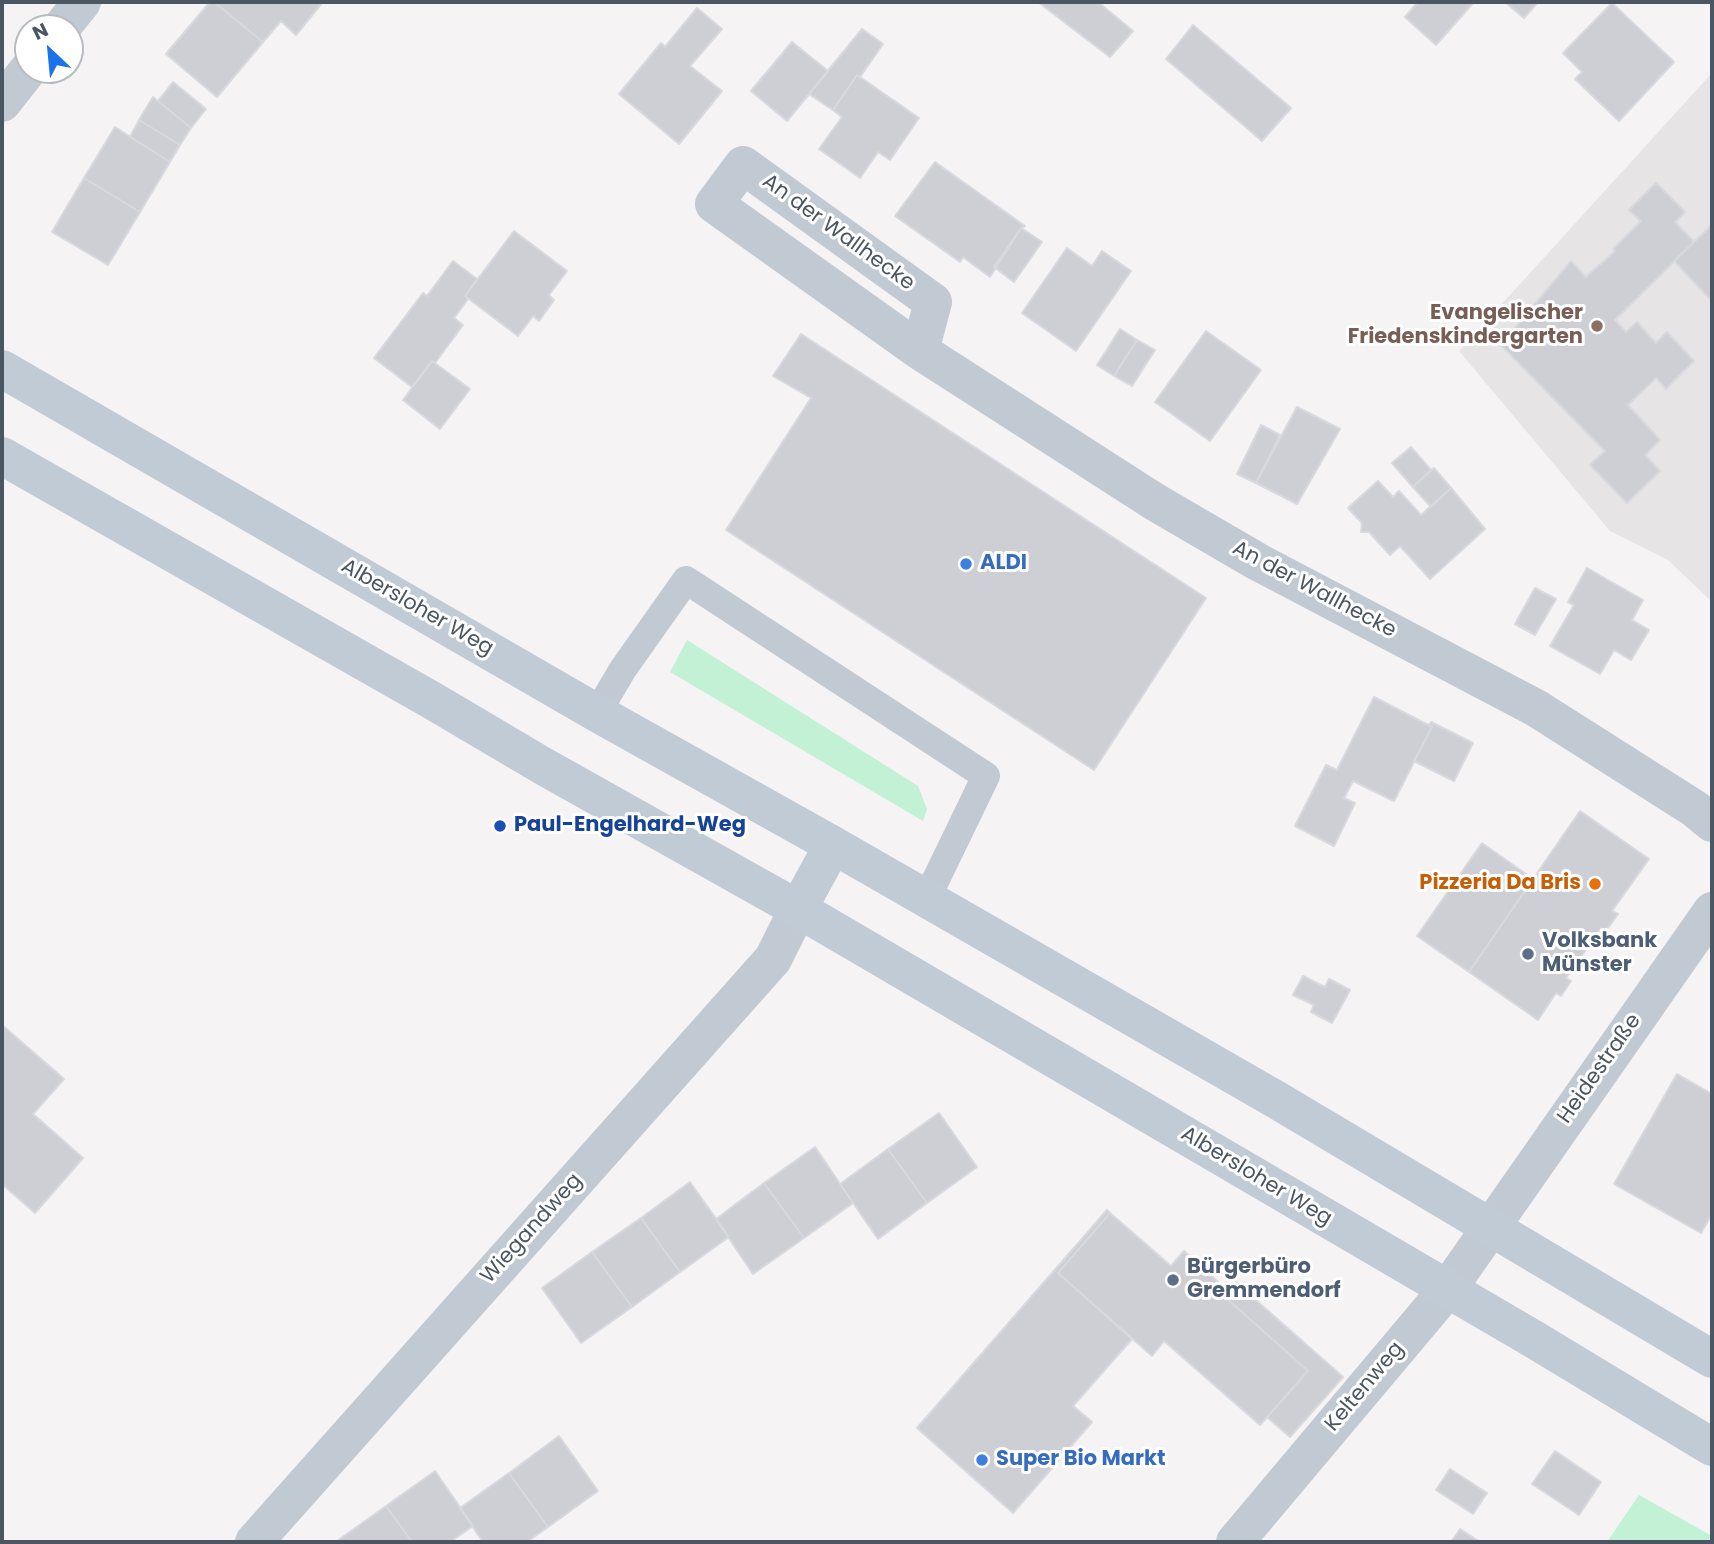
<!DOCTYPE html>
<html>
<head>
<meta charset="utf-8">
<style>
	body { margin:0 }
	#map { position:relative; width:1714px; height:1544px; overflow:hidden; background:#f5f3f3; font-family:Poppins,sans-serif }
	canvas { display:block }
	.frame { position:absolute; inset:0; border:4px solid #4a5661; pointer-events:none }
	.north { position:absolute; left:14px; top:14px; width:70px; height:70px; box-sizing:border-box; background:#fff; border:2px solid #b7bbc0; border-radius:50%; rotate:334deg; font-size:19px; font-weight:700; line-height:28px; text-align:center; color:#4a5661 }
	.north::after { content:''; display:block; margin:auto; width:24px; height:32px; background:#1a73e8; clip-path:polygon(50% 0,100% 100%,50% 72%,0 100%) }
</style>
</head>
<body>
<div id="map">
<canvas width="1714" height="1544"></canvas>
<div class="frame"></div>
<div class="north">N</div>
</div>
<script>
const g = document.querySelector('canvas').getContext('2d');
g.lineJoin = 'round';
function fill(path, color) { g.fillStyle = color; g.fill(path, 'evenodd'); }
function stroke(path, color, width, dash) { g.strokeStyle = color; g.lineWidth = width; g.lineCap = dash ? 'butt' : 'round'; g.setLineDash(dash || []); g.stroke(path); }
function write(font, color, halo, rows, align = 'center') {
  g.font = font + ' Poppins,sans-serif'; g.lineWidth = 6; g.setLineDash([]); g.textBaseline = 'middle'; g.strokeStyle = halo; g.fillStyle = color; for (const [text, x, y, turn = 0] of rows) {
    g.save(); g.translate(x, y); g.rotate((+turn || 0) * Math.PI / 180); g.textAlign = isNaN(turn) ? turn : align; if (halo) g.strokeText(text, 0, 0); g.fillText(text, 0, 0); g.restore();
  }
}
const education = new Path2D(`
	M 1712,73 L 1712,225 L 1674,261 L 1712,301 L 1712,602 L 1668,560 L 1610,531 L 1459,351 Z`);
const green = new Path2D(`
	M 687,640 L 918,786 L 927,809 L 923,821 L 670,672 Z
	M 1639,1495 L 1712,1536 L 1712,1542 L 1607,1542 Z`);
const building = new Path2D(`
	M 210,2 L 214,2 L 263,42 L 217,97 L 166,54 Z
	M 214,2 L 321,2 L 322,3 L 296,35 L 281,21 L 263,42 Z
	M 1038,2 L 1098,2 L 1133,31 L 1110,57 Z
	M 1418,2 L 1474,2 L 1436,45 L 1405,17 Z
	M 1505,2 L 1538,2 L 1524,18 Z
	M 1612,3 L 1674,62 L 1619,121 L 1575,79 L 1582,72 L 1563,53 Z
	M 697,8 L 722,29 L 690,66 L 722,91 L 679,144 L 619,94 L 661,43 L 665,47 Z
	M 1193,25 L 1291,108 L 1262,141 L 1166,59 Z
	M 862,29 L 883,44 L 860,77 L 857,75 L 833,110 L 809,94 Z
	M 792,42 L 828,71 L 787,121 L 751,91 Z
	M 857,75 L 919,118 L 890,160 L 878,152 L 860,178 L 819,149 L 842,117 L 833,110 Z
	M 173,82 L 206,109 L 191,128 L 158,101 Z
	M 153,97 L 191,128 L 180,145 L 139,120 Z
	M 139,120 L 180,145 L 170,162 L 130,137 Z
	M 115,127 L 170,162 L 140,212 L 84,178 Z
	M 935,162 L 1025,226 L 1021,228 L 990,277 L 963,257 L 960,262 L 895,216 Z
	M 84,178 L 140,212 L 108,265 L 52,232 Z
	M 1656,183 L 1685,212 L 1675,222 L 1694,242 L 1615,320 L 1626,332 L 1637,322 L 1656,343 L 1667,332 L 1694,361 L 1666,389 L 1656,378 L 1628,405 L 1660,440 L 1645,455 L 1660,471 L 1627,503 L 1590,465 L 1605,451 L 1501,345 L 1571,261 L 1586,277 L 1615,251 L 1613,249 L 1641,221 L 1629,210 Z
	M 1712,225 L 1712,301 L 1674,261 Z
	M 1021,228 L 1042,242 L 1014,282 L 994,267 Z
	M 514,231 L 567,271 L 549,295 L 554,300 L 539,321 L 533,316 L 518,336 L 465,296 Z
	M 1067,248 L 1092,266 L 1102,251 L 1131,271 L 1076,351 L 1022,313 Z
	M 453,261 L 477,279 L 465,296 L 468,299 L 454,318 L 463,325 L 435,363 L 432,361 L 412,387 L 374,358 L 423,293 L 427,296 Z
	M 1120,329 L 1137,340 L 1114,376 L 1097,365 Z
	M 1206,331 L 1261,370 L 1210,441 L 1155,402 Z
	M 801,334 L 1206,598 L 1094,770 L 726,530 L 811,398 L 773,376 Z
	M 1137,340 L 1155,350 L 1132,386 L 1114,376 Z
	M 432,361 L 470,389 L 440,429 L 403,400 Z
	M 1297,407 L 1340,429 L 1297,504 L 1256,483 Z
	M 1261,425 L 1280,435 L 1256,483 L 1237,474 Z
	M 1411,447 L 1431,470 L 1413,487 L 1392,463 Z
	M 1434,468 L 1451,488 L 1431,507 L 1413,487 Z
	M 1378,481 L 1393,497 L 1399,491 L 1421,515 L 1451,488 L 1485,529 L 1430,579 L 1400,546 L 1390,555 L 1369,532 L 1361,532 L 1362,523 L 1348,508 Z
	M 1587,568 L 1643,600 L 1632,620 L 1649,630 L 1631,660 L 1614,650 L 1600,674 L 1550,646 L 1574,605 L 1568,602 Z
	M 1535,588 L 1556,599 L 1535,635 L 1515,624 Z
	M 1374,697 L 1432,727 L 1394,801 L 1353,781 L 1344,798 L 1355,803 L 1334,846 L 1295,826 L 1326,765 L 1337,770 Z
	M 1431,722 L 1473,743 L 1454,781 L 1414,761 L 1432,727 L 1429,725 Z
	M 1580,811 L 1649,859 L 1612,911 L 1618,914 L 1606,931 L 1601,928 L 1566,978 L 1571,981 L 1561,996 L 1556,993 L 1538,1020 L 1469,972 Z
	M 1482,843 L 1533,879 L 1469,972 L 1417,936 Z
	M 1303,976 L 1325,987 L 1329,979 L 1350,990 L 1332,1023 L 1311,1012 L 1314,1005 L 1293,995 Z
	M 2,1025 L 64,1079 L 33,1114 L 83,1158 L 35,1213 L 2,1184 Z
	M 1677,1074 L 1712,1094 L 1712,1214 L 1701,1233 L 1614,1184 Z
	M 939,1113 L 977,1167 L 927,1203 L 888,1149 Z
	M 815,1147 L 853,1203 L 804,1238 L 764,1183 Z
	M 888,1149 L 927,1203 L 878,1239 L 840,1184 Z
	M 690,1182 L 729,1237 L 680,1272 L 641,1218 Z
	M 764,1183 L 804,1238 L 753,1274 L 716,1219 Z
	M 1107,1210 L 1110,1213 L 1058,1273 L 1132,1339 L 1073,1406 L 1092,1422 L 1013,1513 L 917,1428 Z
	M 1110,1213 L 1171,1266 L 1184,1251 L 1228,1291 L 1224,1296 L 1308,1371 L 1260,1425 L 1164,1341 L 1152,1356 L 1058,1273 Z
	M 641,1218 L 680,1272 L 632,1307 L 592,1252 Z
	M 592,1252 L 632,1307 L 581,1343 L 542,1288 Z
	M 1232,1279 L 1343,1377 L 1290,1437 L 1267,1417 L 1308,1371 L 1224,1296 L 1228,1291 L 1225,1288 Z
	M 559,1436 L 598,1491 L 548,1527 L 509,1473 Z
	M 1555,1451 L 1601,1482 L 1579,1515 L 1532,1484 Z
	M 1450,1469 L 1487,1493 L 1473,1514 L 1436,1490 Z
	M 435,1471 L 473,1526 L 450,1542 L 412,1542 L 386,1506 Z
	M 509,1473 L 548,1527 L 527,1542 L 483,1542 L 460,1508 Z
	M 386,1506 L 412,1542 L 338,1542 L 337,1541 Z
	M 1460,1529 L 1480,1542 L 1451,1542 Z`);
const lane = new Path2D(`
	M 597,713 L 623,669 L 686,580 L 986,776 L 926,900`);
const street = new Path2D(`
	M 61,28 L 82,2
	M 2,103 L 28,70
	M 920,351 L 933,302 L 743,165 L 714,204 L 920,351 L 1155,502 L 1258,562 L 1536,708 L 1695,809 L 1712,823
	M 254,1542 L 773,959 L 798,909
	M 1235,1542 L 1447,1290 L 1712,911`);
const secondary = new Path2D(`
	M 2,369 L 597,713 L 833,845 L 1275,1099 L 1712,1359
	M 2,456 L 433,701 L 543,766 L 798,909 L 1535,1340 L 1712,1447
	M 798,909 L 833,845`);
const markers = [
	[1597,326,7,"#8d6e63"],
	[966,564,7,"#3f7fe0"],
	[500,826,7,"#1a4fb4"],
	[1595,884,7,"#e8710a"],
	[1528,954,7,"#5c6f8a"],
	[1173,1280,7,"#5c6f8a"],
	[982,1460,7,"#3f7fe0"]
];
const streetNames = [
	["An der Wallhecke",838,233,36],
	["An der Wallhecke",1314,590,28],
	["Albersloher Weg",417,608,30],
	["Heidestraße",1600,1069,-55],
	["Albersloher Weg",1256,1177,31],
	["Wiegandweg",532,1229,-48],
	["Keltenweg",1365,1387,-50]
];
const educationNames = [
	["Evangelischer",1583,314],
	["Friedenskindergarten",1583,338]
];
const shopNames = [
	["ALDI",980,564],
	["Super Bio Markt",996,1460]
];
const transitNames = [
	["Paul-Engelhard-Weg",514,826]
];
const foodNames = [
	["Pizzeria Da Bris",1581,884]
];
const serviceNames = [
	["Volksbank",1542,942],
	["Münster",1542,966],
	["Bürgerbüro",1187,1268],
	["Gremmendorf",1187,1292]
];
fill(education, '#e6e4e5');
fill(green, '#c3f1d5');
fill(building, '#cdcfd5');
stroke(building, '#d7d9de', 2);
stroke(lane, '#c1cad2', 28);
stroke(street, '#c1cad2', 38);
stroke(secondary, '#c1cbd6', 38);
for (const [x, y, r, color] of markers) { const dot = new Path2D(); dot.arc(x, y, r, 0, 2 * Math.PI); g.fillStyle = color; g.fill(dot); stroke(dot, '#fff', 2.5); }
write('21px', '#4a5661', '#fff', streetNames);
write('bold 21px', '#785e54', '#fff', educationNames, 'right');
write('bold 21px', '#366cbe', '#fff', shopNames, 'left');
write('bold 21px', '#164399', '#fff', transitNames, 'left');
write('bold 21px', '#c56008', '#fff', foodNames, 'right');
write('bold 21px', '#4e5e75', '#fff', serviceNames, 'left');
</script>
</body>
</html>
